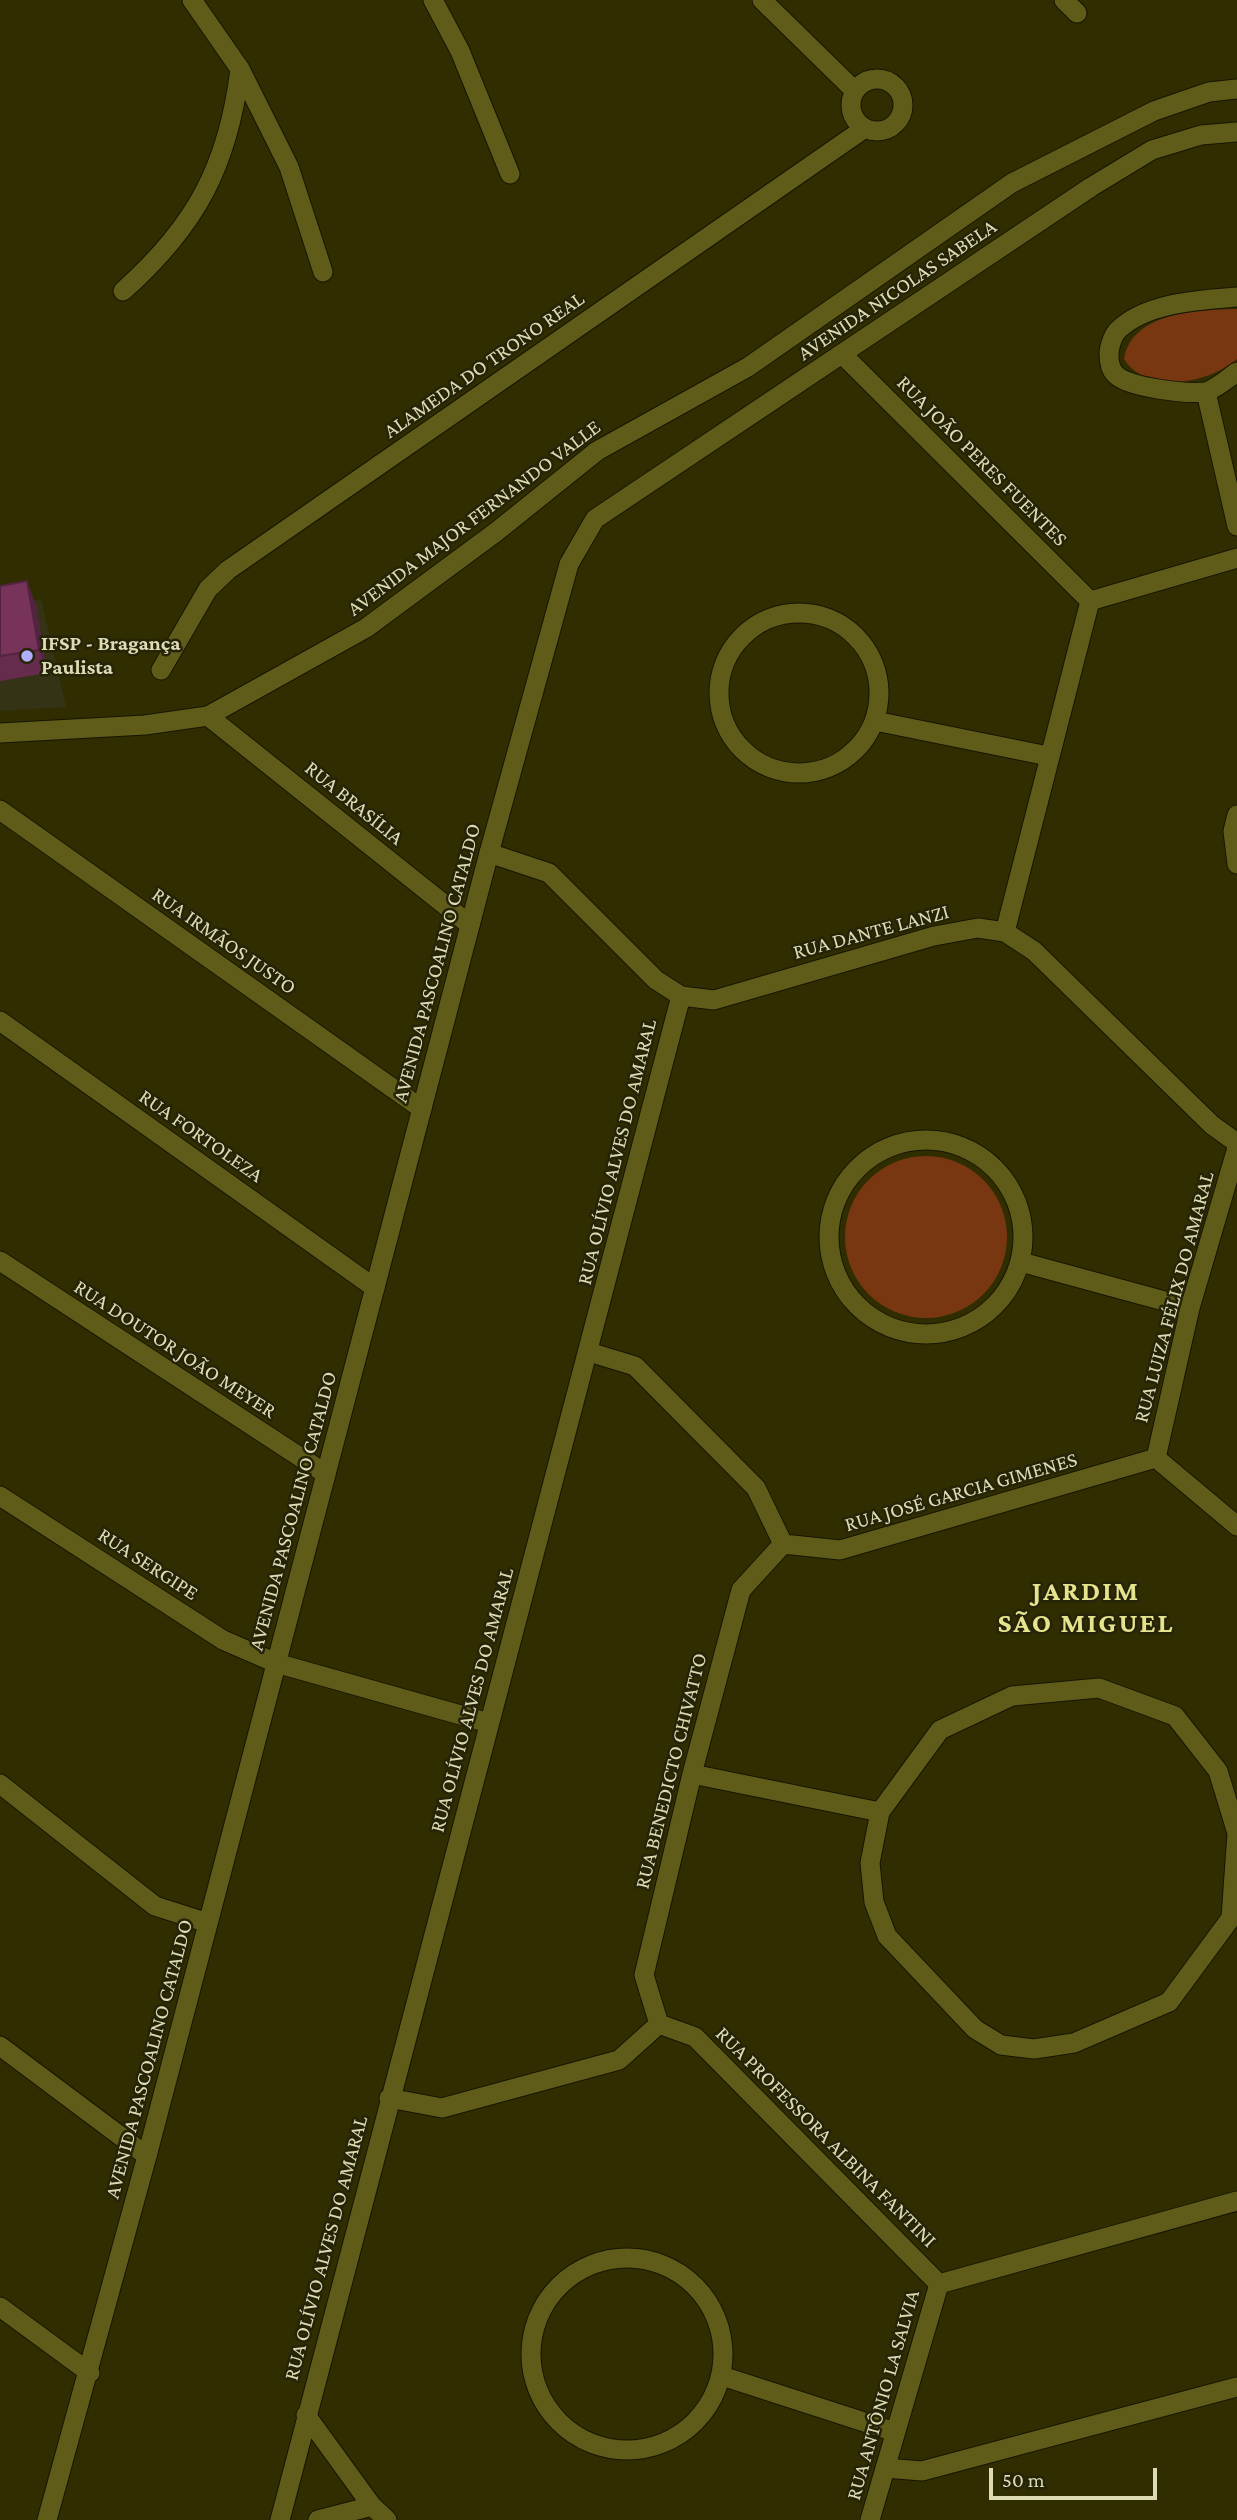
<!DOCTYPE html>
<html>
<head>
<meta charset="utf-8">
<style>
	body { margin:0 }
	#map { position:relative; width:1237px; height:2520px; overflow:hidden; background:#302e00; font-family:"Crimson Pro",serif }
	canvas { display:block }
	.scale { position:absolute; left:989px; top:2468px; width:168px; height:32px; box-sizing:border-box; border:4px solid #dcdbb3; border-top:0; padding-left:9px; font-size:21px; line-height:24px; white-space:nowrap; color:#dcdbb3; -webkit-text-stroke:5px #252308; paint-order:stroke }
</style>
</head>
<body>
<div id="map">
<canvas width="1237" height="2520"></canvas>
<div class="scale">50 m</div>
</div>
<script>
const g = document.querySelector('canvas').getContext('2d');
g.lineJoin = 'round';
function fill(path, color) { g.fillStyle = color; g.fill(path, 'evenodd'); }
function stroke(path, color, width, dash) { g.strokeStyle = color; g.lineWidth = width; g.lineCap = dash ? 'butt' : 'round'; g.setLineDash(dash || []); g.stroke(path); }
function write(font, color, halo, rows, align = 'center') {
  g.font = font + ' "Crimson Pro",serif'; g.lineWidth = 5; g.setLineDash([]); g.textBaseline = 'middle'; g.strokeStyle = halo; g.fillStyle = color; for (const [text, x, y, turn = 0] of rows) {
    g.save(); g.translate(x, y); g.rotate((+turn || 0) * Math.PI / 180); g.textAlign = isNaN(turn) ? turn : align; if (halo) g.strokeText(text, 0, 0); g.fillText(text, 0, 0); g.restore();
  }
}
const built = new Path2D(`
	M 41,599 L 66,707 L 0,711 L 0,606 Z`);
const green = new Path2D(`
	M 1237,309 L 1237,359 C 1208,384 1147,395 1124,359 C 1132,312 1198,310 1237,309 Z
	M845 1237a81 81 0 1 1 162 0a81 81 0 1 1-162 0Z`);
const minor = new Path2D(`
	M 192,0 L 240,69 L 289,167 L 323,272
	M 433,0 L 460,51 L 510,174
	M 762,0 L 855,91
	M 1064,0 L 1077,13
	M851 105a26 26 0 1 1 52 0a26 26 0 1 1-52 0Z
	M 123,291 C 196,226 228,166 240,69
	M 1237,297 C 1200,300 1147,302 1118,330 C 1113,335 1109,347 1109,354 C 1109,361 1110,369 1115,374 C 1128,388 1187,394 1205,392 C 1215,390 1228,378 1237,372
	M 842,354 L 1090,601 L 1237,558
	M 1206,392 L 1237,526
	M719 693a80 80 0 1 1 160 0a80 80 0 1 1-160 0Z
	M 161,670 L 208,589 L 228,570 L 865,128
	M 208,716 L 470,925
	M 875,721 L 1048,756
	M 0,810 L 422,1109
	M 1237,815 L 1233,831 L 1237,864
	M 489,853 L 549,873 L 656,980 L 681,996 L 714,1000 L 934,936 L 978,928 L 1005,932 L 1034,951 L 1212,1125 L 1237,1143
	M 1005,932 L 1090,601
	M 0,1021 L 375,1288
	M829 1237a97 97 0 1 1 194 0a97 97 0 1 1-194 0Z
	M 0,1261 L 326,1474
	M 1021,1262 L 1190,1308
	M 589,1352 L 635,1366 L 756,1488 L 783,1544
	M 1156,1458 L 1190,1308 L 1237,1148
	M 1156,1458 L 1237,1526
	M 783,1544 L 840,1550 L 1156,1458
	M 276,1663 L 489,1723
	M 1099,1688 L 1175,1716 L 1218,1771 L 1237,1833 L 1231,1918 L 1169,2002 L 1074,2043 L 1034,2049 L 1001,2045 L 975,2029 L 887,1936 L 874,1902 L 870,1863 L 880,1812 L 940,1730 L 1012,1696 Z
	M 692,1774 L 880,1812
	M 659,2024 L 695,2037 L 939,2284 L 1237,2201
	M 659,2024 L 644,1975 L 692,1774 L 741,1590 L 783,1544
	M 389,2098 L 442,2108 L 619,2060 L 659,2024
	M531 2354a96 96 0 1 1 192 0a96 96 0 1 1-192 0Z
	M 0,2307 L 90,2373
	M 722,2376 L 895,2432
	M 306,2415 L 372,2506 L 387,2520
	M 885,2468 L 922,2471 L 1237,2387
	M 47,2520 L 147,2156
	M 280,2520 L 681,996
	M 318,2520 L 372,2506
	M 870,2520 L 939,2284`);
const tertiary = new Path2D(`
	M 0,733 L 145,725 L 208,716 L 366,628 L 496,532 L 597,451 L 748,367 L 1012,183 L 1154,111 L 1209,92 L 1237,89
	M 0,1496 L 223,1640 L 276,1663
	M 0,1784 L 155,1906 L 208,1923
	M 0,2046 L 147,2156 L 489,853 L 569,564 L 595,519 L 1091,187 L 1152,150 L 1201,135 L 1237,132`);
const wall = new Path2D(`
	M 0,586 L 36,605 L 47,673 L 0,681 Z`);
const shadedWall = new Path2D(`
	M 27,581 L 36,605 L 47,673 L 39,650 Z`);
const building = new Path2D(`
	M 27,581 L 39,650 L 0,656 L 0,586 Z`);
const markers = [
	[27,656,7,"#b2adf9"]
];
const streetNames = [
	["AVENIDA NICOLAS SABELA",897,290,-34],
	["ALAMEDA DO TRONO REAL",484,365,-35],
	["RUA JOÃO PERES FUENTES",982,461,45],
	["AVENIDA MAJOR FERNANDO VALLE",474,518,-37],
	["RUA BRASÍLIA",354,803,39],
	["RUA DANTE LANZI",871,932,-15],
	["RUA IRMÃOS JUSTO",224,941,35],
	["AVENIDA PASCOALINO CATALDO",437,963,-75],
	["RUA FORTOLEZA",201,1136,35],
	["RUA OLÍVIO ALVES DO AMARAL",617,1152,-76],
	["RUA LUIZA FÉLIX DO AMARAL",1174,1297,-75],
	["RUA DOUTOR JOÃO MEYER",175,1349,33],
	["RUA JOSÉ GARCIA GIMENES",961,1492,-16],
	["AVENIDA PASCOALINO CATALDO",293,1511,-75],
	["RUA SERGIPE",148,1564,33],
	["RUA OLÍVIO ALVES DO AMARAL",472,1700,-75],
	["RUA BENEDICTO CHIVATTO",671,1771,-76],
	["AVENIDA PASCOALINO CATALDO",149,2059,-75],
	["RUA PROFESSORA ALBINA FANTINI",826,2137,45],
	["RUA OLÍVIO ALVES DO AMARAL",326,2248,-75],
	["RUA ANTÔNIO LA SALVIA",883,2395,-74]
];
const poiNames = [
	["IFSP - Bragança",41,644],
	["Paulista",41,668]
];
const districtNames = [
	["JARDIM",1086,1591],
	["SÃO MIGUEL",1086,1623]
];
fill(built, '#343315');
fill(green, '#783711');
stroke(minor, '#171500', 21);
stroke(tertiary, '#171500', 21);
stroke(minor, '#5f5c1a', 19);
stroke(tertiary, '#5f5c1a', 19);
fill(wall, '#662c4d');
fill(shadedWall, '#53243f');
fill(building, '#77335a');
stroke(building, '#53243f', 2);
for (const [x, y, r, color] of markers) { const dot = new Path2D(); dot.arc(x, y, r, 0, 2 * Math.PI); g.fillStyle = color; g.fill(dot); stroke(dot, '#252308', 2.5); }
write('21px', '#dcdbb3', '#252308', streetNames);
write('bold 21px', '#dcdbb3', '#252308', poiNames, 'left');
g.letterSpacing = '2px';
write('bold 28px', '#e6e38d', '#252308', districtNames);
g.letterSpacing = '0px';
</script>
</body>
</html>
